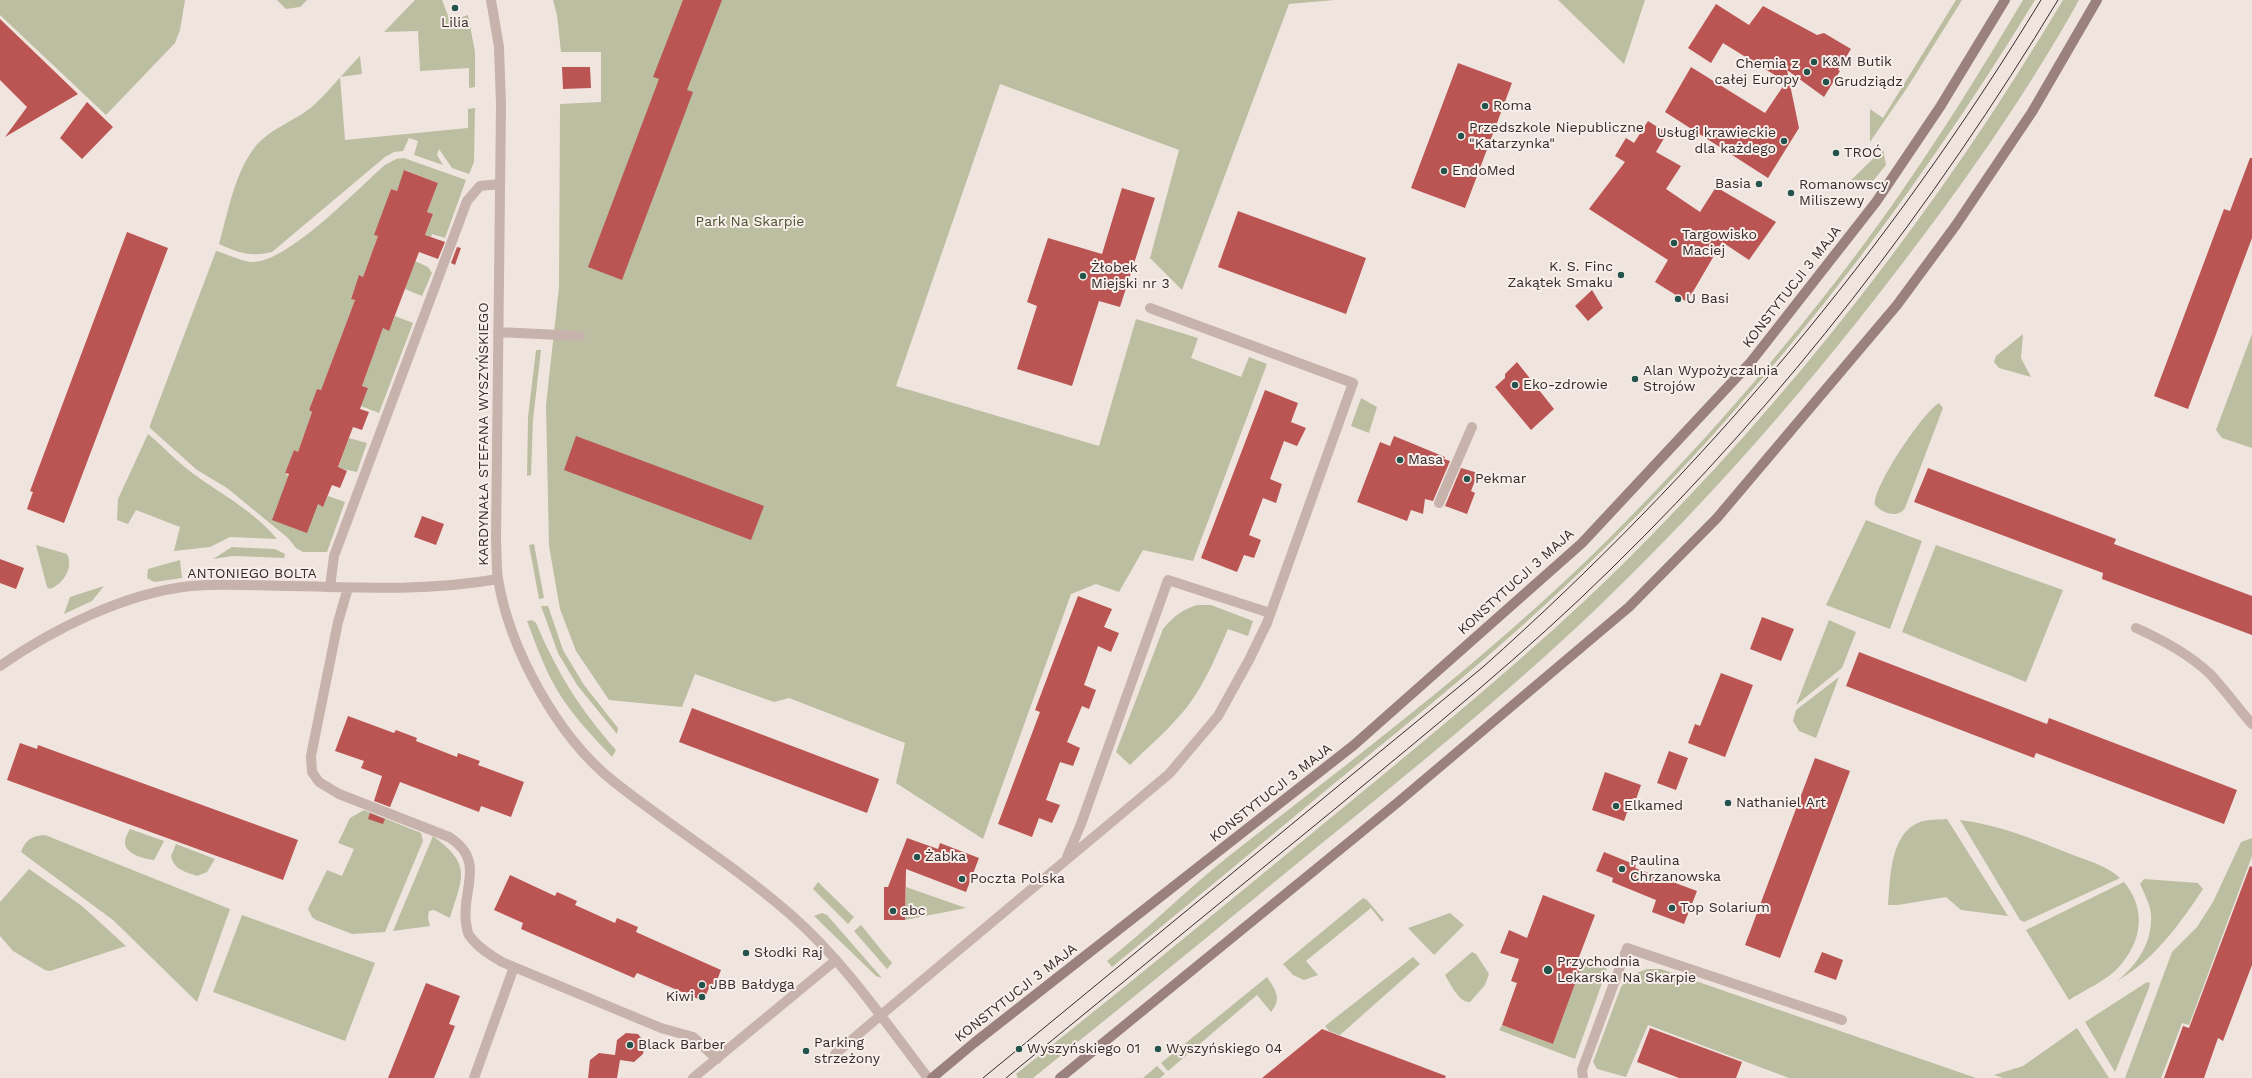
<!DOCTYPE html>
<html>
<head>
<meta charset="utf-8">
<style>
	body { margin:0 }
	canvas { display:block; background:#f0e4df }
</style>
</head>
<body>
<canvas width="2252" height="1078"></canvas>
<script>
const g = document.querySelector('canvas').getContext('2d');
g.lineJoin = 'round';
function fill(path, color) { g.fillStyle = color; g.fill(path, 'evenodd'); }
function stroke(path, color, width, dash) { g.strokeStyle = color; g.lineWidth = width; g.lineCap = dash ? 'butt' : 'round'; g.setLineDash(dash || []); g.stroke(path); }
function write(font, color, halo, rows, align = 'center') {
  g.font = font + ' "Work Sans",sans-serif'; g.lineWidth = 4; g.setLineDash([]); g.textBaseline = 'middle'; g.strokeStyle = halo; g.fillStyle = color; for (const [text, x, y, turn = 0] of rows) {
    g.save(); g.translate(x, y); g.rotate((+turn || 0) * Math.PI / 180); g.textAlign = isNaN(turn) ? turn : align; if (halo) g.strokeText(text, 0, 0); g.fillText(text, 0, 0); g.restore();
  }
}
const green = new Path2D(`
	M 0,0 L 185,0 L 180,30 L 175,43 L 106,115 L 0,15 Z
	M 277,0 L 307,0 L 300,7 L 286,9 Z
	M 415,0 L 442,0 L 450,21 L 468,15 L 475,52 L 475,87 L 469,88 L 469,68 L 420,71 L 418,31 L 384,32 Z
	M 553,0 L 1335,0 L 1289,4 L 1182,290 L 1150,258 L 1179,150 L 1000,84 L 896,386 L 1099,446 L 1136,319 L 1198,338 L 1191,358 L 1241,377 L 1249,357 L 1267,364 L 1193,561 L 1143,550 L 1119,592 L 1096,584 L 1071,594 L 983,839 L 896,783 L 905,743 L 789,698 L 774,702 L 695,674 L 682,707 L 609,700 L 576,651 L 560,609 L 549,546 L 546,405 L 559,287 L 560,104 L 601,102 L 601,52 L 561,52 L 557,15 Z
	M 1558,0 L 1645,0 L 1624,64 Z
	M 1956,0 L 1962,0 L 1907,88 L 1870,142 L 1870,109 L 1883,118 Z
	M 2023,0 L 2035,0 C 1907,210 1755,405 1577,575 C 1501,648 1418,715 1336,782 C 1261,844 1187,906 1112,967 L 1107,961 C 1149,928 1187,889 1229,856 C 1369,747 1511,641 1634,513 C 1728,417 1815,314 1893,204 C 1939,138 1982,69 2023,0 Z
	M 2063,0 L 2079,0 C 2025,97 1960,189 1892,277 C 1796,402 1692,519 1577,627 C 1494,704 1405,776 1316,848 C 1222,925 1128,1002 1033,1078 L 1018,1078 L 1016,1074 C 1124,988 1232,899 1339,811 C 1435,732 1531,654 1620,567 C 1791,398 1940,207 2063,0 Z
	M 360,56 L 362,74 L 340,77 L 345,140 L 468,128 L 468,109 L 475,108 L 474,162 L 469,174 L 452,168 L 439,149 L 437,155 L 443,165 L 414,155 L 418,141 L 409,138 L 403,151 L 394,152 L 385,157 L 272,252 C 250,257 239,253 219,244 C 228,213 234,174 255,147 C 270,128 296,121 314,105 C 330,90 345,71 360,56 Z
	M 1883,149 L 1886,165 L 1868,187 L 1840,191 Z
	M 404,158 L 466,180 L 445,238 L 432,234 L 431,237 L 425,235 L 433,214 L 427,212 L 438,183 L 405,170 L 397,191 L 391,189 L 375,235 L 378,236 L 363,277 L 359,276 L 351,298 L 355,300 L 321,390 L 317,389 L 309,410 L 312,412 L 298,452 L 294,450 L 285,473 L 318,504 L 323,506 L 328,496 L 345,502 L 327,552 L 303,552 L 296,548 L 288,538 L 227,488 L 197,470 L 150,428 L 150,425 L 216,251 C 227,254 240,261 251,262 C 287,264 357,189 385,165 L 396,159 Z
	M 415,261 L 428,267 L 432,273 L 422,296 L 405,289 Z
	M 395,316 L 413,323 L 379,413 L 361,406 L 368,388 L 362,386 L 383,328 L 389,330 Z
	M 2023,334 L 2021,358 L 2031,377 L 1999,368 L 1994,362 L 1996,356 Z
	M 2252,334 L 2252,448 L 2222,438 L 2216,430 Z
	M 536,350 L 541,350 L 533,420 L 531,475 L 527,476 L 528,417 Z
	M 1361,398 L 1377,407 L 1369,433 L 1351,426 Z
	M 1939,403 L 1943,408 L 1905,508 C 1898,519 1882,513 1875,505 C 1872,488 1923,412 1939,403 Z
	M 148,434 C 164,447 178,463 195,475 C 223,495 255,512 277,539 L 230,537 L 210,547 L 174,551 L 180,527 L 136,510 L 128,524 L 117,520 L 118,499 Z
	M 349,438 L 367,443 L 357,472 L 338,468 Z
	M 1866,520 L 1922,541 L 1890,629 L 1826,605 Z
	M 534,544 L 544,598 L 539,599 L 529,545 Z
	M 36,545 L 67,554 C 74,568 63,584 50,589 L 47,587 Z
	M 1936,545 L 2063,590 L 2026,682 L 1902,632 Z
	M 232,547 L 275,549 L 285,554 L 284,558 L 233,556 L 213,559 Z
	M 180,560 L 182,578 L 154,582 L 147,578 L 148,569 Z
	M 104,586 L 92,601 L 64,614 L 70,597 Z
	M 1197,605 L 1211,605 L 1253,621 L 1248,636 L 1228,629 C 1217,654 1206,681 1190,703 C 1173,726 1150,745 1130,765 L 1116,752 L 1163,629 C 1173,617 1181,610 1197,605 Z
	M 541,606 L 548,606 L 563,650 L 584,685 L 618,728 L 617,734 L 577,685 L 558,653 Z
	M 532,620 L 536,623 C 558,674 579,708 616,750 L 612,757 C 594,738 576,719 562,698 C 546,674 537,647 527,621 Z
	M 1829,620 L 1856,632 L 1842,668 L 1796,705 Z
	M 1839,677 L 1816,738 L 1799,731 L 1793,721 L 1796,710 Z
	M 364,810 L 421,833 L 423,841 L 385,932 L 352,934 L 316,920 L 312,917 L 308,909 L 327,870 L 342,876 L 354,849 L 338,843 L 350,818 Z
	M 1947,819 L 2008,916 L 1961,910 L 1946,897 L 1898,905 L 1888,905 C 1890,878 1890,833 1920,822 C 1928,819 1939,820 1947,819 Z
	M 1960,820 C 2000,825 2036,840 2073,855 C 2089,861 2107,866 2120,878 L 2024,922 L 2020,920 Z
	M 130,829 L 164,841 L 154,860 C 145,859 124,854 125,842 C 125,838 128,833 130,829 Z
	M 45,835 L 230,909 L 197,1002 L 113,920 L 21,852 C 26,839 32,836 45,835 Z
	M 433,836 C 472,865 463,876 450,918 L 434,910 L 429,911 L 428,918 L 430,926 L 393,931 Z
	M 2252,838 L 2252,856 L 2189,1025 L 2182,1023 L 2161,1078 L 2125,1078 L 2172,952 L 2197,927 L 2213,902 L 2241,842 Z
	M 176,844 L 215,859 L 207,872 L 197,876 C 184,871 174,870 171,856 Z
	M 29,869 L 82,906 L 126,946 L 50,971 L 45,970 L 13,951 L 0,936 L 0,902 Z
	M 2144,879 L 2198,883 L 2203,889 C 2179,925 2155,959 2117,981 C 2137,965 2153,942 2151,914 C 2150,904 2144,893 2140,884 Z
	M 818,882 L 854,917 L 848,924 L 813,889 Z
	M 2124,882 C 2147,910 2142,942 2118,968 C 2107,980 2083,991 2069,1000 L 2026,930 Z
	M 906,887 L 966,908 L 905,920 Z
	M 1363,898 L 1367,900 L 1384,920 L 1382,922 L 1371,908 L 1306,961 L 1318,975 L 1304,980 L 1293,975 L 1283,964 Z
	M 822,913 L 827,915 L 882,978 L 876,976 L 814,916 Z
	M 1450,913 L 1464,925 L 1434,955 L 1408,928 Z
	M 242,915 L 375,963 L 345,1041 L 213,992 Z
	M 861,925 L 892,963 L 887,969 L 854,931 Z
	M 1472,952 L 1476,954 L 1489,974 L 1485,985 L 1470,1002 C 1459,1003 1450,983 1445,975 Z
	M 1413,957 L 1420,964 L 1340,1035 L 1329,1031 L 1325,1026 Z
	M 1584,959 L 1607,969 L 1575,1059 L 1499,1030 L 1502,1025 L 1553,1044 Z
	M 1647,969 L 1661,969 L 1976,1078 L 1789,1078 L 1648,1025 L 1626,1077 L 1597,1069 L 1593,1062 L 1621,987 L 1629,976 Z
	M 1267,977 C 1276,990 1282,999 1271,1012 L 1257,995 L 1168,1071 L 1161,1063 Z
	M 2147,982 L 2150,983 L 2149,988 L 2115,1072 L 2085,1022 Z
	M 2077,1028 L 2109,1078 L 2003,1078 L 1994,1075 L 2023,1066 Z
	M 1157,1066 L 1165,1074 L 1160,1078 L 1143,1078 Z`);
const building = new Path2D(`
	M 683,0 L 722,0 L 687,90 L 693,92 L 622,280 L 588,267 L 659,79 L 653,77 Z
	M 1716,4 L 1749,25 L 1763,6 L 1817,35 L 1824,33 L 1851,49 L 1838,70 L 1840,71 L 1824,97 L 1787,70 L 1799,128 L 1768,178 L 1665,112 L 1691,67 L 1765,113 L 1786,82 L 1723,43 L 1711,63 L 1688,48 Z
	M 0,19 L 78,94 L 5,137 L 27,107 L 0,80 Z
	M 1458,63 L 1512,83 L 1465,208 L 1411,188 Z
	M 562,67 L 590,67 L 591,88 L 563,89 Z
	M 87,102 L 113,127 L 82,159 L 60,138 Z
	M 1648,121 L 1667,133 L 1656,152 L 1681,166 L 1666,189 L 1700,212 L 1716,187 L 1776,222 L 1749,260 L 1722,242 L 1687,302 L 1655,282 L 1668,260 L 1589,209 L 1625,162 L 1615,156 L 1626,138 L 1634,143 Z
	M 2250,158 L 2252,158 L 2252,238 L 2188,409 L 2154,396 L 2224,209 L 2230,211 Z
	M 404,170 L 438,183 L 427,212 L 433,214 L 425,235 L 445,242 L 438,259 L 419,252 L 389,331 L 383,328 L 362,386 L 368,388 L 360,409 L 369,412 L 362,430 L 353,427 L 338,467 L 347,471 L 340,488 L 332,485 L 323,507 L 318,504 L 307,533 L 272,520 L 289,474 L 285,473 L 294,450 L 298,452 L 312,412 L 309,410 L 317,389 L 321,390 L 355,300 L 351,299 L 359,275 L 363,277 L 378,236 L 374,235 L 391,189 L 397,191 Z
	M 1122,188 L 1155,198 L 1120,307 L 1099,301 L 1072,386 L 1017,369 L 1037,306 L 1027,302 L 1048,238 L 1102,254 Z
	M 1238,211 L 1366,258 L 1346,314 L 1218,267 Z
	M 127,232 L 168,248 L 64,523 L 27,509 L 33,492 L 30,491 Z
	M 457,247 L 461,248 L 455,265 L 451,263 Z
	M 1592,290 L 1603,308 L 1588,321 L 1575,306 Z
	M 1517,362 L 1554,409 L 1531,430 L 1495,387 L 1505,378 L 1505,374 Z
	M 1265,390 L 1298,403 L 1291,422 L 1306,428 L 1297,446 L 1284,441 L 1270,479 L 1282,484 L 1276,503 L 1263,498 L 1249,535 L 1261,540 L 1254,558 L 1244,555 L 1237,572 L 1201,558 Z
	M 576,436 L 764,506 L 751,540 L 564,470 Z
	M 1394,436 L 1445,457 L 1444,459 L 1450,461 L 1433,501 L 1425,499 L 1423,514 L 1411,510 L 1407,521 L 1357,502 L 1380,442 L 1390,446 Z
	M 1461,468 L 1478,473 L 1471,491 L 1475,493 L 1467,514 L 1445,506 Z
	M 1928,468 L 2116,539 L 2114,544 L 2252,596 L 2252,635 L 2102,579 L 2103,573 L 1914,502 Z
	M 422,516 L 444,524 L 436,545 L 414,537 Z
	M 0,559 L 24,568 L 16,589 L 0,583 Z
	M 1078,596 L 1112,609 L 1104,627 L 1119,633 L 1111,652 L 1098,646 L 1084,685 L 1096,690 L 1089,709 L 1082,706 L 1067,742 L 1080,748 L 1073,766 L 1060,762 L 1046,800 L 1060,805 L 1052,823 L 1039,818 L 1032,837 L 998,824 L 1040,712 L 1035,710 Z
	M 1762,617 L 1794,629 L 1781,661 L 1750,649 Z
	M 1859,652 L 2047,724 L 2049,718 L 2237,790 L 2224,824 L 2036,753 L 2034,758 L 1846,686 Z
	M 1721,673 L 1753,685 L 1725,757 L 1688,743 L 1695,724 L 1700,726 Z
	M 692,708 L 879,779 L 867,813 L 679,742 Z
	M 348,716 L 394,733 L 396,730 L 417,738 L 416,741 L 457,757 L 458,753 L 480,761 L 478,765 L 524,782 L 511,817 L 481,806 L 479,812 L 400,782 L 390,807 L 374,801 L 382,776 L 361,768 L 364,761 L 335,751 Z
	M 20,743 L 37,749 L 38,745 L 298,840 L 283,880 L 7,780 Z
	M 1669,751 L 1688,758 L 1676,790 L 1657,783 Z
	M 1815,758 L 1850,771 L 1780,958 L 1745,945 Z
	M 1605,772 L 1641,785 L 1634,805 L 1630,804 L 1624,821 L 1592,810 Z
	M 370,813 L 385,819 L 383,824 L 368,819 Z
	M 907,838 L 938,849 L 940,843 L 979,858 L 966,892 L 906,869 L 905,920 L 884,920 L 884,887 L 888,887 Z
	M 1604,852 L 1636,865 L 1635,868 L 1697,891 L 1684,924 L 1652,912 L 1656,900 L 1612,882 L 1613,878 L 1596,871 Z
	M 2250,866 L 2252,867 L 2252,965 L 2223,1041 L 2218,1038 L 2204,1078 L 2164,1078 L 2183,1026 L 2189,1028 Z
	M 510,875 L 555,896 L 557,892 L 577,901 L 575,905 L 615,923 L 617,918 L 638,927 L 636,932 L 721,970 L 714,988 L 710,986 L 703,1001 L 637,973 L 634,978 L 521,929 L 523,923 L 494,910 Z
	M 1543,895 L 1595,915 L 1579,957 L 1584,959 L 1553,1044 L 1502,1025 L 1517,983 L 1511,981 L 1519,959 L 1500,953 L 1509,930 L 1527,938 Z
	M 1822,952 L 1843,960 L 1836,980 L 1814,972 Z
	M 426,983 L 460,996 L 449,1024 L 455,1026 L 434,1078 L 388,1078 Z
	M 1650,1028 L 1742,1062 L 1736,1078 L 1679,1078 L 1637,1062 Z
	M 1322,1029 L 1446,1076 L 1445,1078 L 1262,1078 Z
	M 626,1033 L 638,1034 L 645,1043 L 643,1054 L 634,1062 L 620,1060 L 617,1078 L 588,1078 L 590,1060 L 599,1053 L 615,1055 L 617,1040 Z`);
const lane = new Path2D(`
	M 1439,503 L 1472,427
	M 835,1054 L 881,1015`);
const street = new Path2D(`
	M 491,0 L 499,47 L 501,105 L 496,540 C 497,553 496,567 498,579 C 510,650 557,736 613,781 C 671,827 734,865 790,914 C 844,961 885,1022 928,1078
	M 498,332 L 580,336
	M 330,587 L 334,556 L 467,201 L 480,186 L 500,184
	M 348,588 L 338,622 L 311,756 L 312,772 L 319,782 L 339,794 L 449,837 C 487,861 461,890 466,923 C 467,927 467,932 469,935 C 477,947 490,955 502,962 L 661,1028 L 693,1037 L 717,1059
	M 2136,628 C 2163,640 2189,654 2210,674 C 2225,690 2238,708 2252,724
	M 0,666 C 53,629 125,593 191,586 C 225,583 259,586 293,586 C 361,588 431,591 498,579
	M 1067,857 L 1081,824 L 1168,580 L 1270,613
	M 881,1015 L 1169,774 L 1218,716 L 1249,660 L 1267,623 L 1353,383 L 1150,308
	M 474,1078 L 514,967
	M 693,1078 L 836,960
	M 1583,1078 L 1582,1070 L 1627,948 L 1842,1020`);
const secondary = new Path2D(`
	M 932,1078 L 974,1043 L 1354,745 L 1582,543 L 1750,363 L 1876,202 L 1940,107 L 2005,0
	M 1060,1078 L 1397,803 L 1629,607 L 1717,518 L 1897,305 L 1956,225 L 2032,112 L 2097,0`);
const tram = new Path2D(`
	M 983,1078 L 1483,667 C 1704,470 1887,253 2041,0
	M 1006,1078 C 1116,988 1226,898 1336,808 C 1430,730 1525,654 1612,568 C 1785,399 1933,207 2058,0`);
const markers = [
	[455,8,4,"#24534c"],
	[1814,62,4,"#24534c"],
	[1807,72,4,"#24534c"],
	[1826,82,4,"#24534c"],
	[1485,106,4,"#24534c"],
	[1461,136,4,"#24534c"],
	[1784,141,4,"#24534c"],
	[1836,153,4,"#24534c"],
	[1444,171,4,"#24534c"],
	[1759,184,4,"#24534c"],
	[1791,193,4,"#24534c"],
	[1674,243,4,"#24534c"],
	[1621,275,4,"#24534c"],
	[1083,276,4,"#24534c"],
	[1678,299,4,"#24534c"],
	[1635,379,4,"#24534c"],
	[1515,385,4,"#24534c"],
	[1400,460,4,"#24534c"],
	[1467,479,4,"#24534c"],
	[1728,803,4,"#24534c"],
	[1616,806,4,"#24534c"],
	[917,857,4,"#24534c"],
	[1622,869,4,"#24534c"],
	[962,879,4,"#24534c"],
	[1672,908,4,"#24534c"],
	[893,911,4,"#24534c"],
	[746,953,4,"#24534c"],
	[1548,970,5,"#24534c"],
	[702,985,4,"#24534c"],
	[702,997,4,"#24534c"],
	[630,1045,4,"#24534c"],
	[1019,1049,4,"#24534c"],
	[1158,1049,4,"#24534c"],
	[806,1051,4,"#24534c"]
];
const poiNames = [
	["Lilia",455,23,"center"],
	["K&M Butik",1822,62],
	["Chemia z",1799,64,"right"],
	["całej Europy",1799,80,"right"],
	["Grudziądz",1834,82],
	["Roma",1493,106],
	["Przedszkole Niepubliczne",1469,128],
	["\"Katarzynka\"",1469,144],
	["Usługi krawieckie",1776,133,"right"],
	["dla każdego",1776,149,"right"],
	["TROĆ",1844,153],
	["EndoMed",1452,171],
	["Basia",1751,184,"right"],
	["Romanowscy",1799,185],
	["Miliszewy",1799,201],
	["Targowisko",1682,235],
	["Maciej",1682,251],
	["K. S. Finc",1613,267,"right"],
	["Zakątek Smaku",1613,283,"right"],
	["Żłobek",1091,268],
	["Miejski nr 3",1091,284],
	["U Basi",1686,299],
	["Alan Wypożyczalnia",1643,371],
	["Strojów",1643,387],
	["Eko-zdrowie",1523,385],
	["Masa",1408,460],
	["Pekmar",1475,479],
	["Nathaniel Art",1736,803],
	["Elkamed",1624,806],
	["Żabka",925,857],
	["Paulina",1630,861],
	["Chrzanowska",1630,877],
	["Poczta Polska",970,879],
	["Top Solarium",1680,908],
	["abc",901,911],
	["Słodki Raj",754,953],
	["Przychodnia",1557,962],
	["Lekarska Na Skarpie",1557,978],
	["JBB Bałdyga",710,985],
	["Kiwi",694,997,"right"],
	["Parking",814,1043],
	["strzeżony",814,1059],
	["Black Barber",638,1045],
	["Wyszyńskiego 01",1027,1049],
	["Wyszyńskiego 04",1166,1049]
];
const parkNames = [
	["Park Na Skarpie",750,222]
];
const streetNames = [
	["KONSTYTUCJI 3 MAJA",1792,287,-52],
	["KARDYNAŁA STEFANA WYSZYŃSKIEGO",484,434,-90],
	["ANTONIEGO BOLTA",252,574],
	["KONSTYTUCJI 3 MAJA",1516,582,-42],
	["KONSTYTUCJI 3 MAJA",1271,793,-38],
	["KONSTYTUCJI 3 MAJA",1016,993,-38]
];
fill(green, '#bbbea0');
fill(building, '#ba5553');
stroke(lane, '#c7b2ac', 10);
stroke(street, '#c7b2ac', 10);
stroke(secondary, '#9b817d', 10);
stroke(tram, '#362b2a', 1);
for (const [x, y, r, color] of markers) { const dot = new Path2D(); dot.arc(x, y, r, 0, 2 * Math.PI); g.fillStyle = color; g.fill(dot); stroke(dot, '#f8efeb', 1.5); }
write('14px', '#362b2a', '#f8efeb', poiNames, 'left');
write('14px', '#4d5230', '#f8efeb', parkNames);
write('14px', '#362b2a', '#f8efeb', streetNames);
</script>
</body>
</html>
